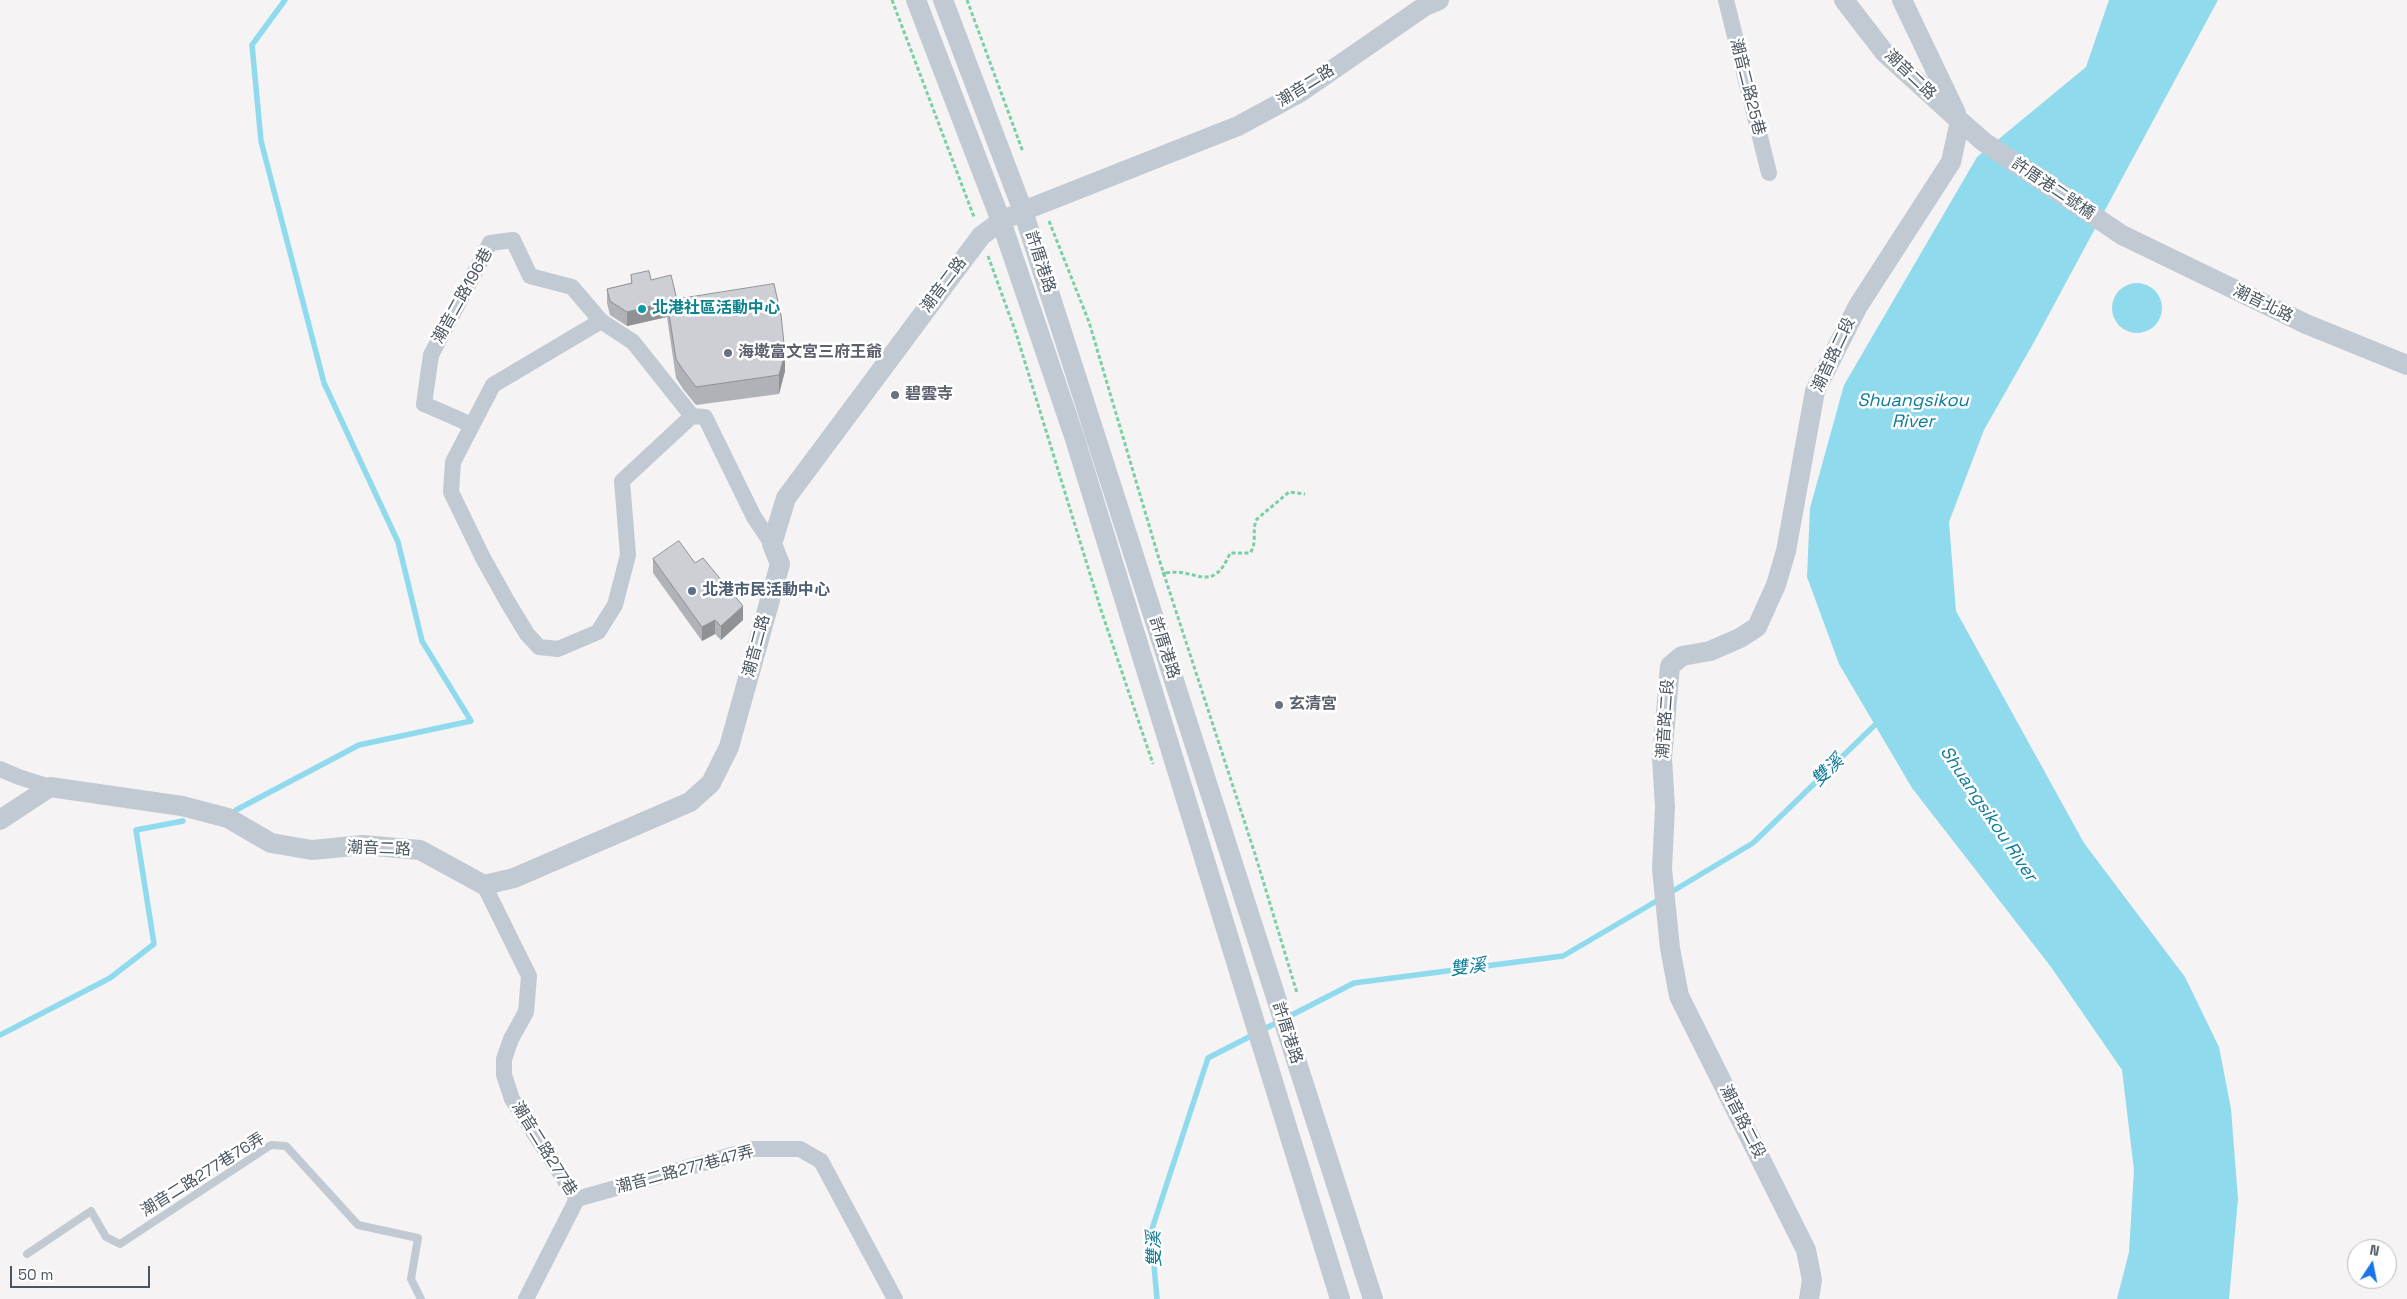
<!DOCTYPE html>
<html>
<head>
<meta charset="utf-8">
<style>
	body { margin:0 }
	#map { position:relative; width:2407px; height:1299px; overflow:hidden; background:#f5f3f3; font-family:"Space Grotesk",sans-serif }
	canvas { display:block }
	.north { position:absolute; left:2347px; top:1239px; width:50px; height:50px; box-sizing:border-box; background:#fff; border:1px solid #b7bbc0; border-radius:50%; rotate:11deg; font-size:14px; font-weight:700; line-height:20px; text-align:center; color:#4a5661 }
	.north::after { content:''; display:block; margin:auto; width:18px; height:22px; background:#1a73e8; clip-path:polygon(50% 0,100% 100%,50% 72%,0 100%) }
	.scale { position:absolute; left:10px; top:1266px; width:140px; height:22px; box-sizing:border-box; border:2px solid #4a5661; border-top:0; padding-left:6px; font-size:15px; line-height:18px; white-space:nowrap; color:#4a5661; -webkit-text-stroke:4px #fff; paint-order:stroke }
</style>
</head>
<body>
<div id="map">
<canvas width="2407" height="1299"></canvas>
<div class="north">N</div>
<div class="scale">50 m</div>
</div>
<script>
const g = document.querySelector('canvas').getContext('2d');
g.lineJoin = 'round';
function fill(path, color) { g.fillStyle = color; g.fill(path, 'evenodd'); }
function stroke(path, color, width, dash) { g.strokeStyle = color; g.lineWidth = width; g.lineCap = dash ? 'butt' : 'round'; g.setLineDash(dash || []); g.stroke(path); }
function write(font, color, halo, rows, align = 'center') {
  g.font = font + ' "Space Grotesk","Noto Sans TC",sans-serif'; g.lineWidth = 5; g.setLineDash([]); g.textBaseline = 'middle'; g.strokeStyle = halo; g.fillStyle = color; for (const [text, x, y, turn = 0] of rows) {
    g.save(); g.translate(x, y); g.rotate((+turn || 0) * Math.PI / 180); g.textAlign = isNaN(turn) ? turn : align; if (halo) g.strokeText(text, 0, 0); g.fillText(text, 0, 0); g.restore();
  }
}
const water = new Path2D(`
	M 2109,0 L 2218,0 L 2034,342 L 1984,430 L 1949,522 L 1956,611 L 2084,843 L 2185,977 L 2219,1047 L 2231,1109 L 2238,1199 L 2229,1299 L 2117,1299 L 2129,1252 L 2134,1170 L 2122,1070 L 2051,967 L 1912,788 L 1839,664 L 1807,577 L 1810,508 L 1844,385 L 1977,157 L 2086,67 Z
	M2112 308a25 25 0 1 1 50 0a25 25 0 1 1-50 0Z`);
const stream = new Path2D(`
	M 236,810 L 359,745 L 471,721 L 422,641 L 398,542 L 324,383 L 261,141 L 252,45 L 285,0
	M 1668,894 L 1753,843 L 1880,720
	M 0,1035 L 110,978 L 154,944 L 136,830 L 183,821
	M 1157,1299 L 1151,1232 L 1208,1058 L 1354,983 L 1563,956 L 1660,899`);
const path = new Path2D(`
	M 892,0 L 974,217
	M 967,0 L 1023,152
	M 1049,221 L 1089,322 L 1159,559 L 1255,854 L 1297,993
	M 988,256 L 1016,333 L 1102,613 L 1153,764
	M 1166,573 C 1196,567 1212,596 1230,553 L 1250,553 C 1258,542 1251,530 1257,519 L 1289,492 L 1305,494`);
const service = new Path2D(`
	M 27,1254 L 91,1211 L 106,1237 L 120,1244 L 271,1145 L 286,1146 L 358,1225 L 418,1238 L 411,1279 L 421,1299`);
const minor = new Path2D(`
	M 1726,0 L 1769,173
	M 601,321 L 493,385 L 453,462 L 451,492 L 483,558 L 507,601 L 527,634 L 539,647 L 558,649 L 598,632 L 615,605 L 628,555 L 622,481 L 692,416
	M 472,425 L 424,404 L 431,355 L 490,243 L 513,240 L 530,276 L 572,287 L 601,321 L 633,342 L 692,416 L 705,417 L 754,517 L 772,544
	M 0,769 L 19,777 L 50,787
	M 484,885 L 529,976 L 526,1012 L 511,1039 L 504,1059 L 504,1075 L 512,1099 L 577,1199
	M 577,1199 L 753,1149 L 800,1149 L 821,1161 L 895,1299
	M 526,1299 L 577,1199`);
const tertiary = new Path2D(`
	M 916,0 L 1001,221 L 1075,439 L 1340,1299
	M 943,0 L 1023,211 L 1373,1299
	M 1844,0 L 1884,52 L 1960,121 L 1984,142 L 2122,235 L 2306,324 L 2407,365
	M 1902,0 L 1956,113
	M 0,820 L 50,787 L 182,806 L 228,818 L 271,843 L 312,850 L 363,845 L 420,850 L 484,885 L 514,878 L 690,802 L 711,783 L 729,747 L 780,564 L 772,544 L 786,498 L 981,236 L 1001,221 L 1023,211 L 1238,126 L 1299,93 L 1425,6 L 1439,0
	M 1809,1299 L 1812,1280 L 1806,1250 L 1679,996 L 1670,948 L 1662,869 L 1665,807 L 1662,758 L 1670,666 L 1682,656 L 1710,651 L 1740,638 L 1757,627 L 1776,585 L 1786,551 L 1815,391 L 1858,306 L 1951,162 L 1960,121`);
const pathBridge = new Path2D(`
	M 1162,574 L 1166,573`);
const wall = new Path2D(`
	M 631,275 L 651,280 L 677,300 L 785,371 L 779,394 L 696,405 L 683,389 L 676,378 L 667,317 L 627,326 L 610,315 L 607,303 L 607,289 L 631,283 Z
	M 653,559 L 695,563 L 743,620 L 721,640 L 715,634 L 702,641 L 653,573 Z`);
const shadedWall = new Path2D(`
	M 667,302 L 667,317 L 627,326 L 627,312 Z
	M 785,353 L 785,371 L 779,394 L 779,375 Z
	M 743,606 L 743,620 L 721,640 L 721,626 Z
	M 715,620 L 715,634 L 702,641 L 702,627 Z`);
const building = new Path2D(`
	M 649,271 L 651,280 L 671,275 L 677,300 L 667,301 L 667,302 L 627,312 L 610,301 L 607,289 L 632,283 L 631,275 Z
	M 774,284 L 781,315 L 785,353 L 779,375 L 696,387 L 683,370 L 676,359 L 667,301 Z
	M 679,541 L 695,563 L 703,558 L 743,606 L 721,626 L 715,620 L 702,627 L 653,559 Z`);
const markers = [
	[642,309,5,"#0f9aa8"],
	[728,353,5,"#6b7280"],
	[895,395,5,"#6b7280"],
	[692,591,5,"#5c6f8a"],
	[1279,705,5,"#6b7280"]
];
const streetNames = [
	["潮音二路",1910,75,44],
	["潮音二路",1306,86,-32],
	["潮音二路25巷",1747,87,76],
	["許厝港二號橋",2053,189,34],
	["許厝港路",1040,262,72],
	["潮音二路",944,285,-53],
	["潮音二路196巷",463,296,-61],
	["潮音北路",2263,304,26],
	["潮音路二段",1834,355,-65],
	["潮音二路",757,646,-75],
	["許厝港路",1164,648,72],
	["潮音路二段",1666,719,-86],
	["潮音二路",379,849,2],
	["許厝港路",1287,1033,72],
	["潮音路二段",1742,1122,63],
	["潮音二路277巷",544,1149,58],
	["潮音二路277巷47弄",685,1170,-15],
	["潮音二路277巷76弄",203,1175,-32]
];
const cultureNames = [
	["北港社區活動中心",652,309]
];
const worshipNames = [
	["海墘富文宮三府王爺",738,353],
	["碧雲寺",905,395],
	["玄清宮",1289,705]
];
const serviceNames = [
	["北港市民活動中心",702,591]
];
const waterNames = [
	["Shuangsikou",1913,401],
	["River",1913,422],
	["雙溪",1828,771,-44],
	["Shuangsikou River",1988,814,56],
	["雙溪",1468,968,-7],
	["雙溪",1155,1249,-91]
];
fill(water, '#90daee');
stroke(stream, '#90daee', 5.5);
stroke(path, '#7ad0a6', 3, [4, 2.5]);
stroke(service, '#c1cad2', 8);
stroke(minor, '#c1cad2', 16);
stroke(tertiary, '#c1cad2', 20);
stroke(pathBridge, '#7ad0a6', 3, [4, 2.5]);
fill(wall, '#b0b2b7');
fill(shadedWall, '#909195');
fill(building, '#cdcfd5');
stroke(building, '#909195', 1);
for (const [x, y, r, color] of markers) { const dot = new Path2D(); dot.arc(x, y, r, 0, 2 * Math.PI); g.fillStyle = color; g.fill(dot); stroke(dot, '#fff', 2); }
write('16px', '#4a5661', '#fff', streetNames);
write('bold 16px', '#0d838f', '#fff', cultureNames, 'left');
write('bold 16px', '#5b616d', '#fff', worshipNames, 'left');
write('bold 16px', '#4e5e75', '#fff', serviceNames, 'left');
write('italic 18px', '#0c7c9b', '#fff', waterNames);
</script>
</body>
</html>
